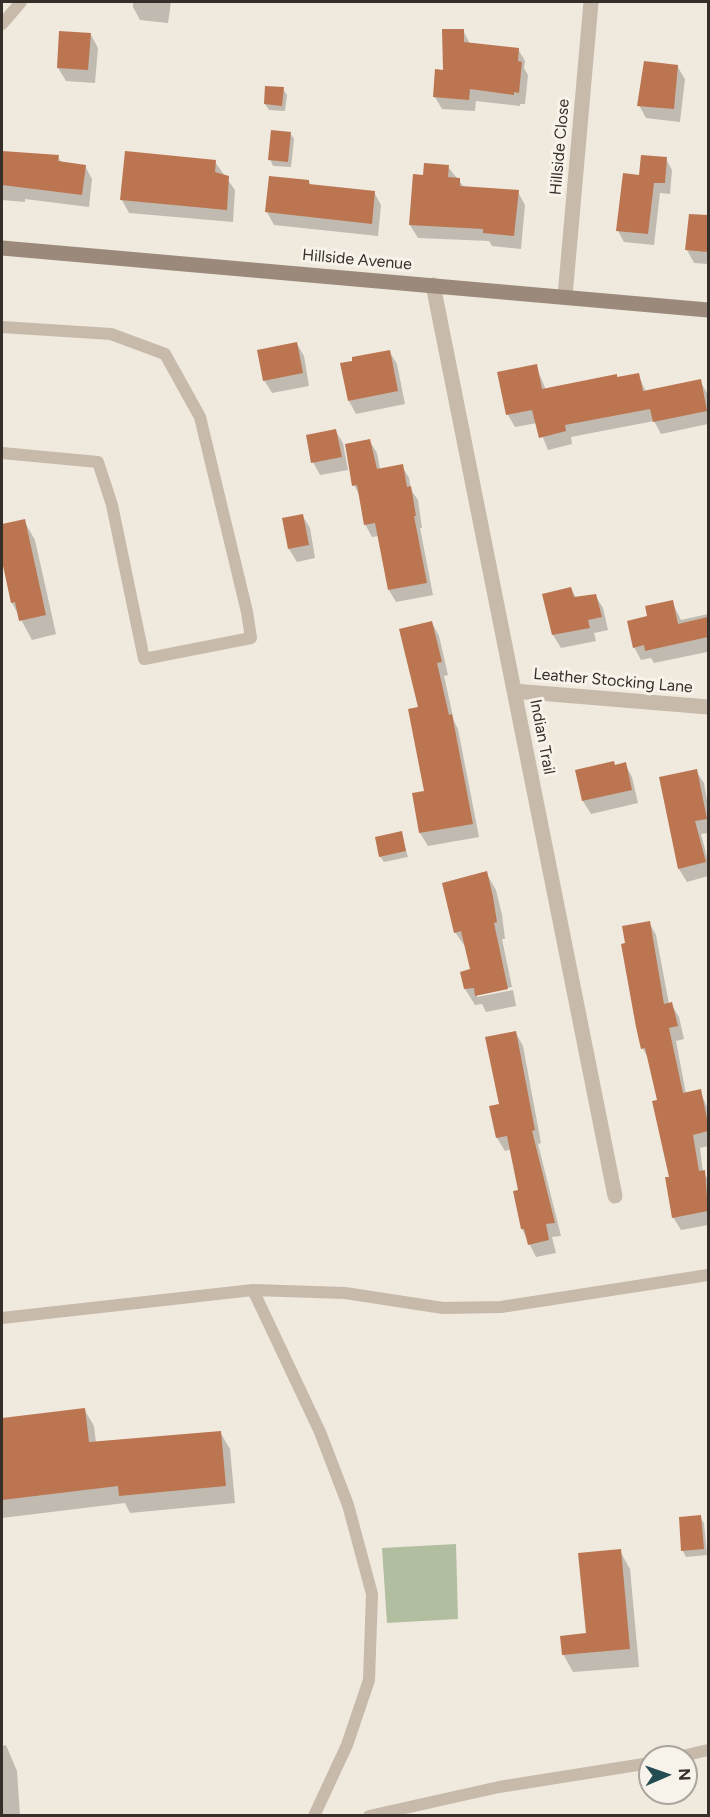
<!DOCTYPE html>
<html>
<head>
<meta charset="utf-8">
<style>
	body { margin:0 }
	#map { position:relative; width:710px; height:1817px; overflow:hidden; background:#f0e9de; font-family:Figtree,sans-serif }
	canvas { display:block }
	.frame { position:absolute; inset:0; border:3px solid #362e29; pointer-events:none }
	.north { position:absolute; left:638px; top:1745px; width:60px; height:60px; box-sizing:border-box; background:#f8f3ea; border:2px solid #aaa49d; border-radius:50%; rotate:88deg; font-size:16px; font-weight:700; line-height:24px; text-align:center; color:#362e29 }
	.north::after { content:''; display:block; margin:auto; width:21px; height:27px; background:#234c53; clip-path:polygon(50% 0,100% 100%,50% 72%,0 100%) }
</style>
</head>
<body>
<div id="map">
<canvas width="710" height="1817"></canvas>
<div class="frame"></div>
<div class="north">N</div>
</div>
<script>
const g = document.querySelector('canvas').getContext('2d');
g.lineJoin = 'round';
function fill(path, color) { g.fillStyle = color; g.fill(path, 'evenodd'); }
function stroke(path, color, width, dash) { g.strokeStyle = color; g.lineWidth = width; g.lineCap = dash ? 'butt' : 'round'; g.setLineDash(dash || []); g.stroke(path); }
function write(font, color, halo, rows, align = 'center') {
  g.font = font + ' Figtree,sans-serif'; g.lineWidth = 6; g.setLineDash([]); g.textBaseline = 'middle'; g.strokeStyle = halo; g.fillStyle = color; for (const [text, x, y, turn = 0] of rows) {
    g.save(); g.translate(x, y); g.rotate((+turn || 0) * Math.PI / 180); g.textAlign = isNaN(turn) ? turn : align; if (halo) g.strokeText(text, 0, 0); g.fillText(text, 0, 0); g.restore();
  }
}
const green = new Path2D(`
	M 456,1544 L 458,1619 L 387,1623 L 382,1548 Z`);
const shadow = new Path2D(`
	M 133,2 L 171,2 L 168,23 L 140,20 L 133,7 Z
	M 463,30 L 470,44 L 518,49 L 525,61 L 524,68 L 528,75 L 525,104 L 520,104 L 520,106 L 476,101 L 475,111 L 442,109 L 435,97 Z
	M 91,35 L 98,48 L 95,83 L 66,81 L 58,68 Z
	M 677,66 L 685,79 L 680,122 L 646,118 L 639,105 Z
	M 283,89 L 287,95 L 285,111 L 269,110 L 265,104 Z
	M 290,133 L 294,139 L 291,167 L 273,166 L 270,159 Z
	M 2,152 L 58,157 L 62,163 L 85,166 L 92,179 L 89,207 L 25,199 L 25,202 L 2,200 Z
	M 666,159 L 672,170 L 670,194 L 660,193 L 654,245 L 624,242 L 618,231 L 641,177 Z
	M 215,162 L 235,190 L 233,222 L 129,213 L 122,200 Z
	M 448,167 L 464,187 L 518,192 L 525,205 L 521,249 L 492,246 L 489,241 L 418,238 L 410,225 L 425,176 Z
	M 309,181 L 311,186 L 374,192 L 381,205 L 378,236 L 274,225 L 267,212 Z
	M 690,215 L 708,217 L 708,264 L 694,263 L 687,250 Z
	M 297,344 L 304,356 L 309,386 L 272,393 L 264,380 Z
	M 389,351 L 397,364 L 405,404 L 356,414 L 349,401 Z
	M 536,366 L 546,390 L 616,376 L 618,378 L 638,374 L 646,392 L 700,381 L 707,393 L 708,424 L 661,434 L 654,421 L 571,437 L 572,444 L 548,450 L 537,423 L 515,427 L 508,415 L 499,374 Z
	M 335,430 L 343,443 L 348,470 L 320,475 L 313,462 Z
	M 369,440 L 377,453 L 380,469 L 402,466 L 409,478 L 411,490 L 418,500 L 422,528 L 420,528 L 433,595 L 396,602 L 389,590 L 379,536 L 372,537 L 365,524 L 361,498 L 354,485 Z
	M 302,515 L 310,528 L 315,558 L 297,562 L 289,549 Z
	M 24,521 L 35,540 L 56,634 L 32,640 L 12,603 L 2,554 L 4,549 L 2,526 Z
	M 571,588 L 576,598 L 595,595 L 603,608 L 608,630 L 594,633 L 596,641 L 561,648 L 553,635 Z
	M 672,602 L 681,620 L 708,614 L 708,657 L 707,652 L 654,663 L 651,658 L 641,660 L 634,647 L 649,617 Z
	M 432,623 L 439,636 L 448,675 L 444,676 L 454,721 L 458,729 L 479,837 L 428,846 L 420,833 L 426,792 L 420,708 Z
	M 625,764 L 632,777 L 638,803 L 591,814 L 583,801 L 576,771 Z
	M 696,771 L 704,783 L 708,806 L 708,833 L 701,834 L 708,861 L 708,876 L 687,882 L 679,869 Z
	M 401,833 L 408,857 L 384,862 L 380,856 Z
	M 486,873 L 496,890 L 502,915 L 505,939 L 502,939 L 512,987 L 477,994 L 477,997 L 513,990 L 516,1006 L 486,1012 L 482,1004 L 475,1005 L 465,989 L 462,973 L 471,970 L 466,948 L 455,932 Z
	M 649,922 L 656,935 L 669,1004 L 671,1004 L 679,1017 L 684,1039 L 676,1041 L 686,1094 L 700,1091 L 708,1109 L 708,1146 L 700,1148 L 703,1172 L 708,1179 L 708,1225 L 681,1230 L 673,1217 L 671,1178 L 659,1101 L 650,1061 L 643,1049 L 638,1027 Z
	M 516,1033 L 523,1046 L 541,1143 L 538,1144 L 561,1236 L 552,1237 L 556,1253 L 536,1257 L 522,1229 L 520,1191 L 511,1149 L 505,1151 L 497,1138 L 500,1105 Z
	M 84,1409 L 94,1426 L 96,1443 L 220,1432 L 230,1449 L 235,1503 L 130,1513 L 125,1503 L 2,1518 L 2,1419 Z
	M 700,1517 L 704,1523 L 707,1555 L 686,1557 L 683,1551 L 681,1518 Z
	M 620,1551 L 630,1569 L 639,1667 L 573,1672 L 563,1654 L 588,1635 Z
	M 6,1745 L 17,1771 L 20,1816 L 2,1816 L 2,1746 Z`);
const building = new Path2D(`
	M 442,29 L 464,29 L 464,42 L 519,48 L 518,61 L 522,62 L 519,93 L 514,92 L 514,95 L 470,89 L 469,100 L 433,97 L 435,69 L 443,70 Z
	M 59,31 L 91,33 L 88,70 L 57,68 Z
	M 644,61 L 678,65 L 674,109 L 637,106 Z
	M 265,86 L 284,87 L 282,106 L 264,104 Z
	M 271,130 L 291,132 L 288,162 L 268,160 Z
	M 2,151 L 59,155 L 58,161 L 86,165 L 82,195 L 2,185 Z
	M 125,151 L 216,160 L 215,172 L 229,176 L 227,210 L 120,200 Z
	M 641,155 L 667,157 L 665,183 L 654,183 L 648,234 L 616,231 L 623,173 L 639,175 Z
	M 424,163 L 449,165 L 448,177 L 460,178 L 460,186 L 519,190 L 514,236 L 483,233 L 483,229 L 409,225 L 413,174 L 423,175 Z
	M 269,176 L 309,180 L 309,184 L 375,191 L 372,224 L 265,212 Z
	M 689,214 L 708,215 L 708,252 L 685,250 Z
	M 297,342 L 303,373 L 263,381 L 257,350 Z
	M 390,350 L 398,391 L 348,401 L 340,363 L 352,361 L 352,357 Z
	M 537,364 L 542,389 L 617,374 L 617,377 L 639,373 L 643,391 L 701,379 L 707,411 L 653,422 L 650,409 L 565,425 L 566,431 L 539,438 L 532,410 L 506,415 L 497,372 Z
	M 336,429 L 342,457 L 311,463 L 306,435 Z
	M 370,439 L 377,469 L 403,464 L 407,487 L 411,486 L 416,516 L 414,516 L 427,583 L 388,590 L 375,523 L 364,525 L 357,485 L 352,486 L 345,444 Z
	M 303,514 L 309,545 L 288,549 L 282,518 Z
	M 25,519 L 46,615 L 19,621 L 15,602 L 11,603 L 2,561 L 2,524 Z
	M 571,587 L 574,597 L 596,594 L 602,617 L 588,620 L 590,628 L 552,635 L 542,594 Z
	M 673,600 L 678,624 L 708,617 L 708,637 L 645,651 L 644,645 L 633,648 L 627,621 L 647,616 L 645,606 Z
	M 432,621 L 442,662 L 437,663 L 449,715 L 452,714 L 473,824 L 419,833 L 412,793 L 424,791 L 408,709 L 418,707 L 399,629 Z
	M 614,761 L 615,765 L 626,762 L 632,790 L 582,801 L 575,770 Z
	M 697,769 L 707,819 L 695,821 L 706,862 L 678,869 L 659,777 Z
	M 402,831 L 406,851 L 379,857 L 375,837 Z
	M 487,871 L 493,897 L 497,922 L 494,923 L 508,989 L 475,996 L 474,988 L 464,989 L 460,972 L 470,969 L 461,931 L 454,933 L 442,883 Z
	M 650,921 L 664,1004 L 672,1002 L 678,1026 L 669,1028 L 683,1093 L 701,1089 L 708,1124 L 708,1131 L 693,1135 L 699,1171 L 705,1170 L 708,1211 L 672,1218 L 665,1177 L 669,1177 L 652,1101 L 657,1100 L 645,1048 L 641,1049 L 636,1027 L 621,944 L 625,943 L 622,926 Z
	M 516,1031 L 535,1130 L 532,1131 L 555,1223 L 546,1224 L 549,1240 L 528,1245 L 524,1229 L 521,1229 L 513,1191 L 518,1190 L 507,1136 L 496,1138 L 489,1106 L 499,1104 L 485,1037 Z
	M 85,1408 L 89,1442 L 221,1431 L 226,1486 L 119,1496 L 118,1486 L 2,1500 L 2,1418 Z
	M 701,1515 L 704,1549 L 681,1551 L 679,1517 Z
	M 621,1549 L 630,1649 L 562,1655 L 560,1636 L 586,1633 L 578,1553 Z`);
const service = new Path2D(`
	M 2,24 L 21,2
	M 2,327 L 111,334 L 165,354 L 200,417 L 247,612 L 251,638 L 144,659 L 112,505 L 98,462 L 2,453
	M 253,1290 L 320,1432 L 348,1505 L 372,1594 L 369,1680 L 347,1745 L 314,1816
	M 2,1318 L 253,1290 L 345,1293 L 443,1308 L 501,1307 L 708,1275
	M 678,1757 L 708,1750
	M 369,1816 L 499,1787 L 650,1763`);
const minor = new Path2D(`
	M 433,285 L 615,1196
	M 565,296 L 591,2
	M 514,691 L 708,707`);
const secondary = new Path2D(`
	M 2,248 L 708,310`);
const streetNames = [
	["Hillside Close",560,147,-85],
	["Hillside Avenue",357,260,5],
	["Leather Stocking Lane",613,681,5],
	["Indian Trail",542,737,79]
];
fill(green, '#b1be9f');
fill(shadow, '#0003');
fill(building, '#bb7551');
stroke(service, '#c7baab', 12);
stroke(minor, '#c7baab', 15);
stroke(secondary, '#9b8a7c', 15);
write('16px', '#362e29', '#f8f3ea', streetNames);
</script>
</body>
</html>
